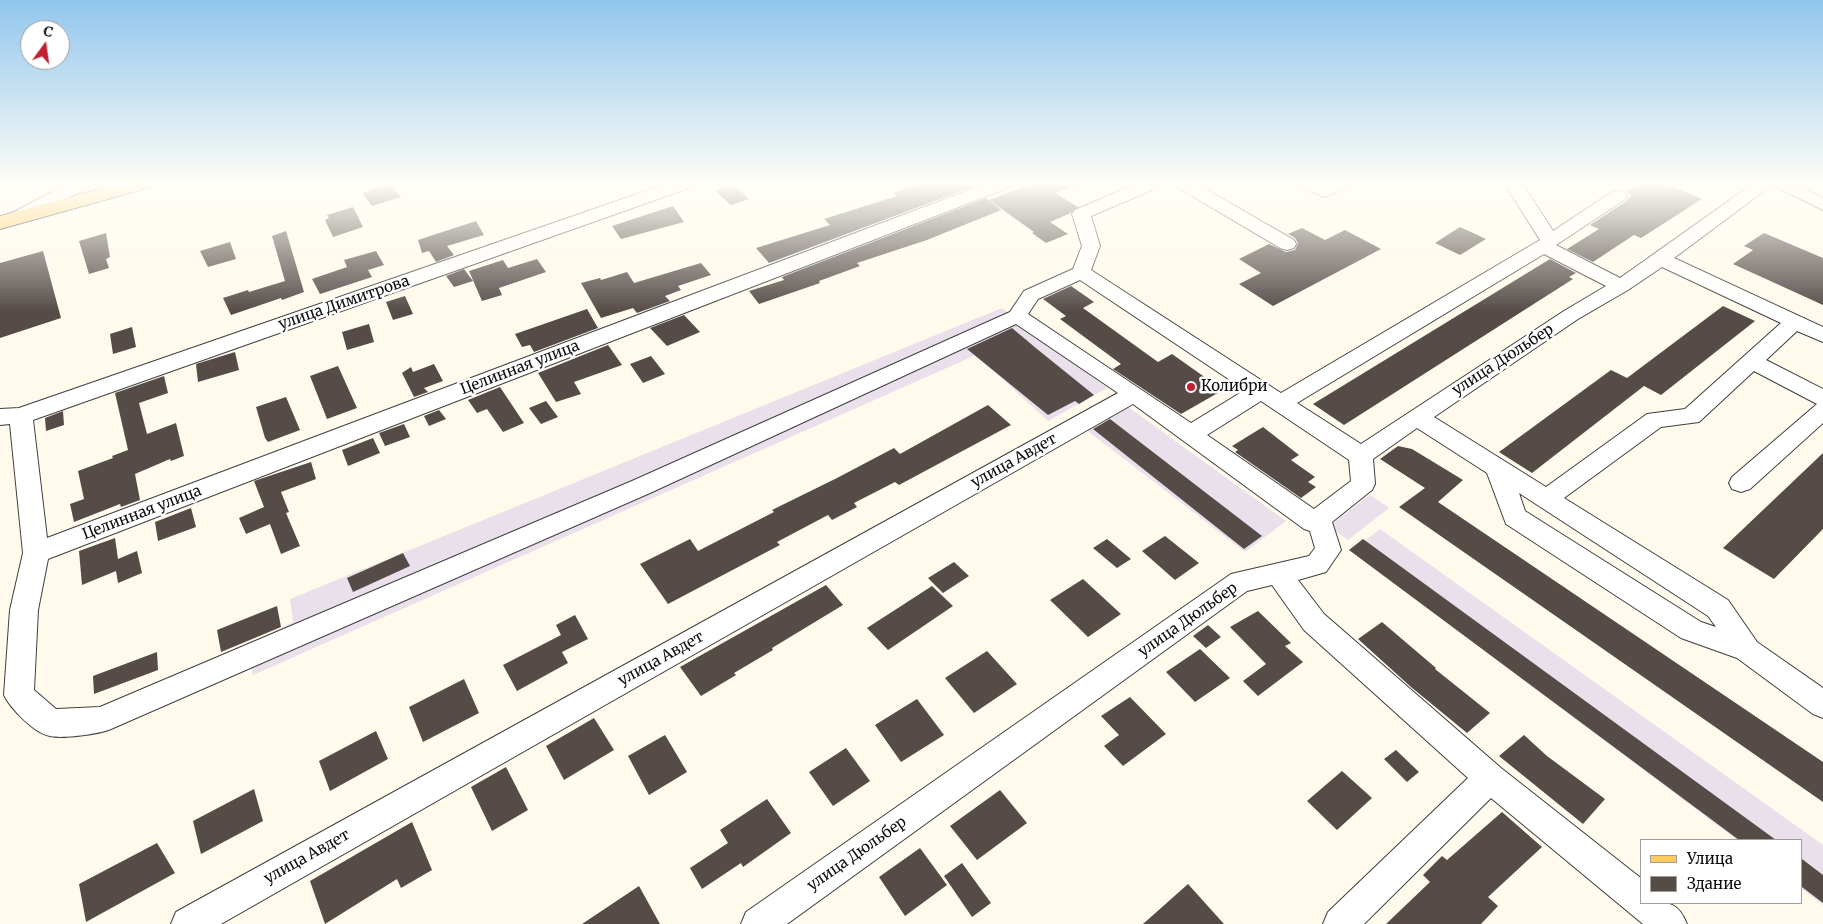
<!DOCTYPE html>
<html>
<head>
<meta charset="utf-8">
<style>
	body { margin:0 }
	#map { position:relative; width:1823px; height:924px; overflow:hidden; background:#fffaeb; font-family:Merriweather,serif }
	canvas { display:block }
	.legend { position:absolute; left:1640px; top:839px; width:162px; height:65px; box-sizing:border-box; background:#fff; border:1px solid #9e9e9e; margin:0; padding:6px 9px; list-style:none; font-size:15px; color:#0c0c0c }
	.legend li { display:flex; align-items:center; gap:10px; height:25px }
	.legend b { width:25px; border:1px solid #9e9e9e }
	.north { position:absolute; left:20px; top:20px; width:50px; height:50px; box-sizing:border-box; background:#fff; border:1px solid #9e9e9e; border-radius:50%; rotate:14deg; font-size:14px; font-weight:700; line-height:20px; text-align:center; color:#0c0c0c }
	.north::after { content:''; display:block; margin:auto; width:18px; height:22px; background:#bf2133; clip-path:polygon(50% 0,100% 100%,50% 72%,0 100%) }
</style>
</head>
<body>
<div id="map">
<canvas width="1823" height="924"></canvas>
<ul class="legend">
<li><b style="height:6px;background:#fccb5e"></b>Улица</li>
<li><b style="height:14px;background:#554c48"></b>Здание</li>
</ul>
<div class="north">С</div>
</div>
<script>
const g = document.querySelector('canvas').getContext('2d');
g.lineJoin = 'round';
function fill(path, color) { g.fillStyle = color; g.fill(path, 'evenodd'); }
function stroke(path, color, width, dash) { g.strokeStyle = color; g.lineWidth = width; g.lineCap = dash ? 'butt' : 'round'; g.setLineDash(dash || []); g.stroke(path); }
function write(font, color, halo, rows, align = 'center') {
  g.font = font + ' Merriweather,serif'; g.lineWidth = 5; g.setLineDash([]); g.textBaseline = 'middle'; g.strokeStyle = halo; g.fillStyle = color; for (const [text, x, y, turn = 0] of rows) {
    g.save(); g.translate(x, y); g.rotate((+turn || 0) * Math.PI / 180); g.textAlign = isNaN(turn) ? turn : align; if (halo) g.strokeText(text, 0, 0); g.fillText(text, 0, 0); g.restore();
  }
}
const industrial = new Path2D(`
	M 1002,308 L 1107,388 L 1048,421 L 976,355 L 253,675 L 245,646 L 293,622 L 290,599 Z
	M 1124,404 L 1286,521 L 1245,552 L 1084,428 Z
	M 1370,495 L 1389,508 L 1348,540 L 1329,526 Z
	M 1380,529 L 1823,845 L 1823,905 L 1802,889 L 1802,840 L 1737,840 L 1351,551 Z`);
const building = new Path2D(`
	M 921,183 L 968,183 L 972,187 L 769,263 L 756,248 L 830,225 L 824,219 L 897,196 L 893,193 Z
	M 1033,183 L 1078,183 L 1078,185 L 1055,193 L 1078,207 L 1071,213 L 1050,222 L 1068,234 L 1046,243 L 1032,233 L 1034,232 L 989,200 Z
	M 1641,183 L 1664,183 L 1702,199 L 1641,238 L 1634,235 L 1593,262 L 1567,249 L 1599,229 L 1590,225 L 1625,202 L 1632,195 L 1626,192 Z
	M 390,184 L 401,197 L 372,206 L 362,193 Z
	M 733,184 L 749,199 L 731,205 L 715,191 Z
	M 986,198 L 1001,210 L 927,240 L 857,263 L 860,266 L 819,281 L 820,283 L 759,304 L 749,291 L 784,280 L 782,277 Z
	M 673,206 L 684,222 L 621,239 L 612,226 Z
	M 353,207 L 363,227 L 333,237 L 325,220 L 329,218 L 327,215 Z
	M 476,221 L 484,235 L 447,246 L 454,255 L 436,262 L 429,251 L 422,253 L 418,240 Z
	M 1460,227 L 1486,239 L 1460,255 L 1435,243 Z
	M 1302,228 L 1325,240 L 1345,230 L 1381,249 L 1273,306 L 1239,284 L 1261,273 L 1239,259 L 1269,244 L 1286,252 L 1295,250 L 1298,243 L 1295,238 L 1288,234 Z
	M 286,231 L 304,292 L 282,300 L 281,298 L 231,315 L 223,298 L 248,290 L 249,292 L 285,281 L 272,236 Z
	M 106,233 L 110,257 L 106,259 L 109,268 L 89,274 L 79,241 Z
	M 1764,233 L 1823,258 L 1823,305 L 1733,264 L 1753,250 L 1744,246 Z
	M 230,242 L 236,259 L 208,267 L 200,251 Z
	M 43,251 L 61,318 L 0,338 L 0,263 Z
	M 376,251 L 384,265 L 368,270 L 372,277 L 320,294 L 312,279 L 347,267 L 344,260 Z
	M 537,259 L 546,272 L 499,288 L 502,295 L 482,301 L 469,271 L 503,260 L 508,268 Z
	M 1550,259 L 1576,273 L 1569,277 L 1573,279 L 1344,425 L 1313,404 Z
	M 701,263 L 711,275 L 678,286 L 681,290 L 665,296 L 670,301 L 637,313 L 633,308 L 601,318 L 581,283 L 600,278 L 601,280 L 627,272 L 634,283 Z
	M 464,269 L 473,281 L 454,287 L 446,276 Z
	M 1071,286 L 1094,302 L 1083,308 L 1158,362 L 1172,354 L 1223,390 L 1181,414 L 1113,369 L 1121,364 L 1060,319 L 1066,316 L 1043,299 Z
	M 405,296 L 413,314 L 393,320 L 386,302 Z
	M 1723,306 L 1755,321 L 1661,395 L 1644,386 L 1532,473 L 1499,452 L 1611,370 L 1627,378 Z
	M 587,309 L 598,328 L 534,352 L 530,345 L 522,347 L 515,334 Z
	M 684,315 L 700,332 L 667,346 L 650,328 Z
	M 369,324 L 374,342 L 347,350 L 342,332 Z
	M 132,327 L 136,347 L 113,354 L 110,334 Z
	M 1012,328 L 1037,349 L 1094,395 L 1079,404 L 1075,401 L 1048,415 L 967,349 Z
	M 608,345 L 622,365 L 574,382 L 581,394 L 556,402 L 538,373 Z
	M 235,352 L 239,370 L 198,382 L 196,364 Z
	M 651,356 L 665,374 L 643,383 L 630,364 Z
	M 434,364 L 443,381 L 424,388 L 428,392 L 414,397 L 402,373 L 411,367 L 413,372 Z
	M 338,366 L 357,408 L 327,419 L 310,376 Z
	M 164,376 L 168,393 L 139,403 L 147,434 L 176,423 L 184,456 L 171,461 L 170,459 L 135,474 L 140,500 L 121,507 L 120,504 L 74,522 L 70,504 L 84,499 L 78,471 L 113,458 L 112,456 L 128,450 L 115,393 Z
	M 500,387 L 524,423 L 503,432 L 487,409 L 477,413 L 468,400 Z
	M 286,397 L 300,430 L 268,442 L 265,438 L 256,407 Z
	M 546,401 L 558,417 L 541,424 L 529,408 Z
	M 988,405 L 1011,425 L 899,485 L 895,482 L 854,503 L 857,507 L 832,520 L 828,515 L 777,542 L 780,545 L 668,604 L 640,564 L 690,539 L 698,551 L 774,512 L 772,510 L 837,478 L 894,448 L 900,454 Z
	M 439,410 L 446,419 L 429,426 L 424,416 Z
	M 63,411 L 64,425 L 46,431 L 45,418 Z
	M 1110,419 L 1262,536 L 1244,549 L 1093,429 Z
	M 404,424 L 410,437 L 385,446 L 379,433 Z
	M 1263,427 L 1299,455 L 1291,460 L 1315,477 L 1308,482 L 1316,487 L 1301,498 L 1235,452 L 1238,450 L 1232,446 Z
	M 373,438 L 380,453 L 348,466 L 342,450 Z
	M 1398,446 L 1412,449 L 1463,480 L 1438,502 L 1823,762 L 1823,802 L 1399,507 L 1425,488 L 1380,459 Z
	M 1823,453 L 1823,529 L 1774,579 L 1723,548 Z
	M 311,462 L 316,479 L 281,492 L 289,512 L 286,513 L 300,546 L 281,554 L 270,524 L 246,534 L 239,518 L 264,507 L 254,481 Z
	M 191,508 L 196,527 L 158,541 L 155,522 Z
	M 1165,536 L 1199,563 L 1175,580 L 1142,551 Z
	M 115,538 L 118,559 L 137,551 L 142,573 L 118,583 L 116,571 L 82,585 L 79,551 Z
	M 1107,539 L 1131,559 L 1117,568 L 1093,548 Z
	M 1363,539 L 1776,840 L 1739,840 L 1349,550 Z
	M 403,553 L 410,566 L 353,592 L 347,578 Z
	M 954,562 L 969,576 L 943,593 L 928,578 Z
	M 1083,579 L 1121,614 L 1088,637 L 1050,600 Z
	M 826,585 L 843,605 L 772,648 L 773,650 L 734,673 L 736,675 L 701,696 L 680,667 Z
	M 932,586 L 953,606 L 888,650 L 867,628 Z
	M 277,606 L 281,627 L 221,652 L 217,630 Z
	M 1258,611 L 1291,643 L 1285,646 L 1303,662 L 1258,696 L 1243,681 L 1266,664 L 1230,627 Z
	M 575,615 L 588,639 L 562,652 L 568,663 L 517,691 L 503,665 L 561,635 L 556,625 Z
	M 1382,622 L 1436,668 L 1435,669 L 1490,713 L 1467,733 L 1411,687 L 1358,639 Z
	M 1208,625 L 1221,637 L 1206,648 L 1193,636 Z
	M 1200,649 L 1230,678 L 1195,702 L 1166,672 Z
	M 987,651 L 1017,684 L 974,713 L 945,678 Z
	M 157,652 L 158,670 L 94,694 L 93,676 Z
	M 464,679 L 479,713 L 423,742 L 409,707 Z
	M 1130,697 L 1166,734 L 1123,766 L 1104,746 L 1119,735 L 1101,716 Z
	M 917,699 L 944,735 L 901,762 L 875,725 Z
	M 594,718 L 614,750 L 564,780 L 546,746 Z
	M 376,731 L 388,759 L 330,791 L 319,761 Z
	M 665,735 L 687,772 L 649,795 L 628,756 Z
	M 1524,735 L 1547,756 L 1605,799 L 1583,824 L 1499,756 Z
	M 846,748 L 870,781 L 833,806 L 809,772 Z
	M 1396,750 L 1419,772 L 1407,782 L 1384,759 Z
	M 506,767 L 528,810 L 492,831 L 471,787 Z
	M 1342,771 L 1372,798 L 1337,830 L 1307,801 Z
	M 254,789 L 263,821 L 201,854 L 193,821 Z
	M 1000,790 L 1027,823 L 977,860 L 950,826 Z
	M 767,799 L 791,833 L 743,867 L 741,863 L 702,889 L 690,868 L 728,843 L 720,830 Z
	M 1502,812 L 1542,847 L 1488,897 L 1498,906 L 1481,924 L 1386,924 L 1430,882 L 1423,875 L 1442,856 L 1447,860 Z
	M 412,822 L 432,870 L 401,888 L 397,879 L 325,924 L 310,881 Z
	M 157,843 L 175,873 L 86,922 L 79,884 Z
	M 920,848 L 947,885 L 905,916 L 879,877 Z
	M 1802,859 L 1823,875 L 1823,903 L 1802,887 Z
	M 962,863 L 991,903 L 972,917 L 944,876 Z
	M 1188,884 L 1224,924 L 1143,924 Z
	M 639,886 L 660,924 L 582,924 Z`);
const minor = new Path2D(`
	M 69,183 L 91,183 L 88,187 L 24,221 L 18,222 L 12,221 L 9,217 L 12,213 Z
	M 669,183 L 695,183 L 692,187 L 33,420 L 47,538 L 988,183 L 1013,183 L 1010,187 L 48,559 L 38,610 L 34,690 L 56,709 L 100,707 L 632,481 L 1010,312 L 1024,291 L 1073,269 L 1082,246 L 1072,214 L 1075,210 L 1138,183 L 1162,183 L 1159,187 L 1091,216 L 1100,246 L 1091,270 L 1281,393 L 1540,240 L 1504,183 L 1522,183 L 1553,231 L 1612,192 L 1618,191 L 1624,192 L 1627,196 L 1624,200 L 1556,245 L 1620,278 L 1754,183 L 1792,183 L 1823,198 L 1823,210 L 1772,185 L 1674,258 L 1823,327 L 1823,342 L 1797,331 L 1766,360 L 1823,389 L 1823,423 L 1750,489 L 1741,492 L 1732,489 L 1729,483 L 1732,477 L 1817,404 L 1754,371 L 1699,422 L 1661,427 L 1564,498 L 1728,600 L 1757,642 L 1823,688 L 1823,718 L 1813,714 L 1737,658 L 1681,638 L 1506,524 L 1487,473 L 1417,428 L 1373,459 L 1375,484 L 1372,490 L 1332,522 L 1341,550 L 1326,572 L 1298,580 L 1324,614 L 1501,768 L 1642,879 L 1642,903 C 1666,903 1677,899 1687,924 L 1643,924 L 1491,798 L 1364,924 L 1323,924 L 1328,912 L 1468,778 L 1304,630 L 1272,585 L 1247,591 L 787,924 L 741,924 L 746,912 L 1231,574 L 1309,556 L 1315,548 L 1310,531 L 1304,529 L 1133,404 L 221,924 L 171,924 L 176,912 L 1118,393 L 1016,324 L 650,493 L 111,729 C 99,734 63,739 50,736 C 35,734 10,708 4,695 L 10,610 L 23,553 L 10,424 L 0,425 L 0,409 L 19,408 ZM 1544,254 L 1606,286 L 1564,311 L 1361,444 L 1297,403 ZM 1662,267 L 1781,323 L 1685,409 L 1647,414 L 1546,487 L 1434,417 L 1578,319 L 1628,290 ZM 1080,280 L 1245,390 L 1191,423 L 1028,314 L 1038,299 ZM 1261,401 L 1349,460 L 1351,481 L 1314,509 L 1207,435 ZM 1519,493 L 1708,616 L 1716,627 L 1701,622 L 1525,511 Z
	M 1174,183 L 1195,183 L 1294,240 L 1296,244 L 1294,248 L 1287,250 L 1280,248 L 1177,187 Z
	M 1297,183 L 1319,183 L 1324,185 L 1329,183 L 1351,183 L 1348,187 L 1324,197 L 1300,187 Z`);
const major = new Path2D(`
	M 122,183 L 154,183 L 151,187 L 0,229 L 0,216 Z`);
const markers = [
	[1191,387,5,"#bf2133"]
];
const streetNames = [
	["улица Димитрова",344,303,-19],
	["улица Дюльбер",1503,360,-33],
	["Целинная улица",520,368,-21],
	["улица Авдет",1014,461,-29],
	["Целинная улица",142,513,-21],
	["улица Дюльбер",1188,620,-35],
	["улица Авдет",661,659,-29],
	["улица Дюльбер",857,854,-35],
	["улица Авдет",307,857,-29]
];
const poiNames = [
	["Колибри",1201,387]
];
fill(industrial, '#e9e0eb');
fill(building, '#554c48');
stroke(minor, '#3f3f3f', 2);
stroke(major, '#1d1d1d', 2);
fill(minor, '#fff');
fill(major, '#fccb5e');
const sky = g.createLinearGradient(0, 0, 0, 312);
sky.addColorStop(0, '#91c6ee');
sky.addColorStop(0.59, '#fffdf6');
sky.addColorStop(1, '#fffdf600');
g.fillStyle = sky;
g.fillRect(0, 0, 1823, 312);
for (const [x, y, r, color] of markers) { const dot = new Path2D(); dot.arc(x, y, r, 0, 2 * Math.PI); g.fillStyle = color; g.fill(dot); stroke(dot, '#fff', 2); }
write('15px', '#0c0c0c', '#fff', streetNames);
write('15px', '#0c0c0c', '#fff', poiNames, 'left');
</script>
</body>
</html>
